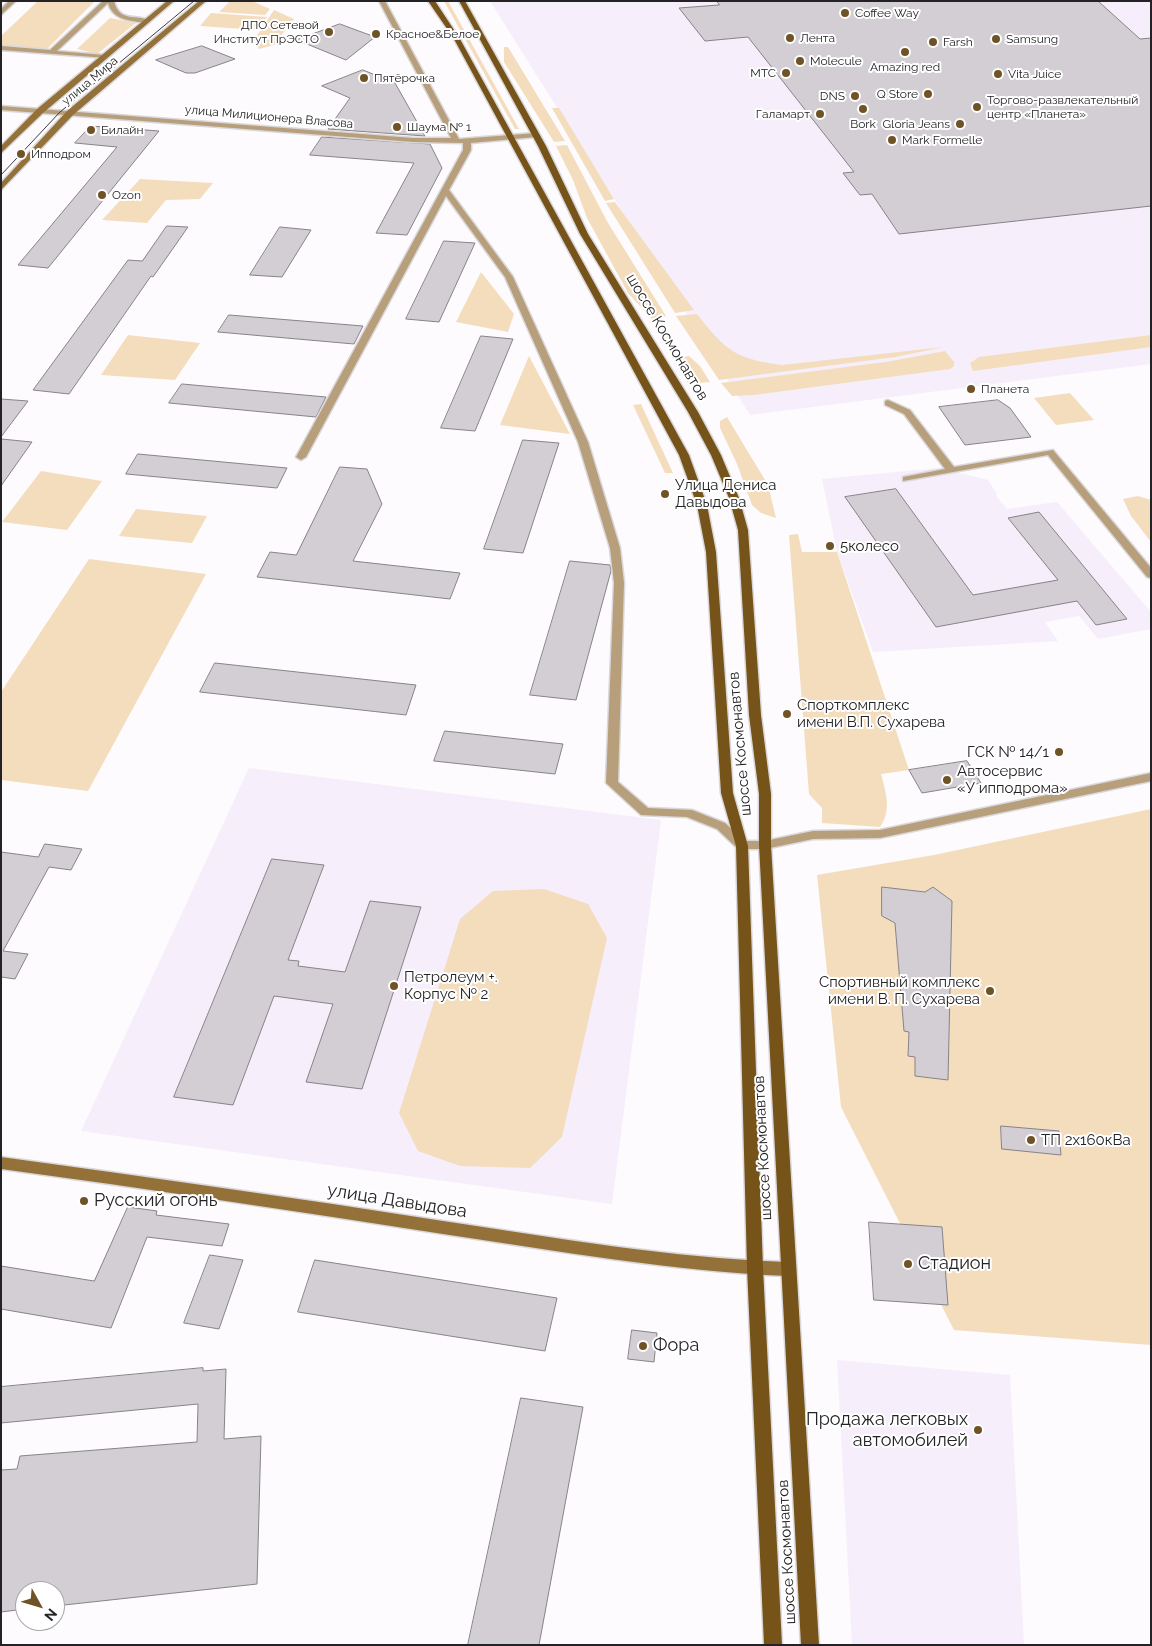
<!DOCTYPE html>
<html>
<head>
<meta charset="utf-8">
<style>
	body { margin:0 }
	#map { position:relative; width:1152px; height:1646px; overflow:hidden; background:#fdfbfe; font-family:Raleway,sans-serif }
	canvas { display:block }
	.frame { position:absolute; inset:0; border:2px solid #232224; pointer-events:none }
	.north { position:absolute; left:15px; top:1581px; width:50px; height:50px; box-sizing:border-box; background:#fff; border:1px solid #a7a7a7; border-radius:50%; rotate:129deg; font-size:14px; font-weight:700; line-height:20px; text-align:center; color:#232224 }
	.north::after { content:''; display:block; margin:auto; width:18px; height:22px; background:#6f5226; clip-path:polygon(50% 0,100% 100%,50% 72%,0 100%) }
</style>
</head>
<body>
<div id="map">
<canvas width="1152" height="1646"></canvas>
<div class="frame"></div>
<div class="north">N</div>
</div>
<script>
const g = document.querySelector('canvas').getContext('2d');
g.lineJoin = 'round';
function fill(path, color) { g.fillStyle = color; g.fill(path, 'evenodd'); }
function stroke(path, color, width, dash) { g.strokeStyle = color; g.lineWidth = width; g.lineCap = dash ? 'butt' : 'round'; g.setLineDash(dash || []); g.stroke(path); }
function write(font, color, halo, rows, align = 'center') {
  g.font = font + ' Raleway,sans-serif'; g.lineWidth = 4; g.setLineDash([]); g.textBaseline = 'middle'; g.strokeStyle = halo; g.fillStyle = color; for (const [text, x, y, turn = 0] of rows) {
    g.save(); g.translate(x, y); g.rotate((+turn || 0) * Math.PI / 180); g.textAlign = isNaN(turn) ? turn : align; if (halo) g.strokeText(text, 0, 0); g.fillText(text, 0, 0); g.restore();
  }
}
const built = new Path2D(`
	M 490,1 L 1151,1 L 1151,364 L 750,415 Z
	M 938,468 L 988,480 L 997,494 L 996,496 L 1007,509 L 1057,502 L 1151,612 L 1151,629 L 1098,639 L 1079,616 L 1045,622 L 1058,641 L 873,652 L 837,552 L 822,479 Z
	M 249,768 L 661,820 L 612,1204 L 81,1131 Z
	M 837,1360 L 1010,1375 L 1024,1645 L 852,1645 Z`);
const green = new Path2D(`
	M 38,1 L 95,1 L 47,49 L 1,45 L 1,36 Z
	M 230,1 L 252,1 L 270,9 L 265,15 L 219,12 Z
	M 444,1 L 448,1 L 519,129 L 515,129 Z
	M 274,10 L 294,19 L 274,45 L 259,49 L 254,40 Z
	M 211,13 L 267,17 L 258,30 L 200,26 Z
	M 110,18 L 136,23 L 97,54 L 77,49 Z
	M 504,47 L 508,47 L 565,141 L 554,142 L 504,62 Z
	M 552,108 L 559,108 L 614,199 L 605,201 Z
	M 567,145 L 608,223 L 666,316 L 652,319 L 628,293 L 587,218 L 573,180 L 556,146 Z
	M 140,179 L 213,183 L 200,199 L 166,200 L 147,223 L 102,220 Z
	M 615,202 L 694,310 L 675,313 L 606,203 Z
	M 481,272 L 514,314 L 508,332 L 456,322 Z
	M 697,314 C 725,350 735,359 782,365 L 944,347 L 895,357 L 719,380 L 676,316 Z
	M 128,335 L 200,343 L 175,380 L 101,375 Z
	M 1151,335 L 1151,347 L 973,371 L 970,363 L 979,357 Z
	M 945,351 L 954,362 L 954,366 L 950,369 L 754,395 L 732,396 L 721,383 L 886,362 Z
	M 529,356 L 570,434 L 500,425 Z
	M 689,356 L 700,366 L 710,382 L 688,384 L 678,358 Z
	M 1070,393 L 1094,420 L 1056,425 L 1034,398 Z
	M 641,404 L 673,473 L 665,473 L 633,405 Z
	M 727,417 L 768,485 L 776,518 L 761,513 L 752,505 L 737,464 L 720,428 L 720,421 Z
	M 41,471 L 102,481 L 67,530 L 2,522 Z
	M 1138,496 L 1151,500 L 1151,542 L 1131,516 L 1123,499 Z
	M 136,509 L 207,516 L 192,543 L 119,536 Z
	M 798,534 L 802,552 L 837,552 L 909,770 L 881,774 C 886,793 892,810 880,827 L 822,823 L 822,808 L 809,794 L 789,535 Z
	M 89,559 L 206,574 L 88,791 L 1,780 L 1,692 Z
	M 1151,809 L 1151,1345 L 954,1330 L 841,1107 L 817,875 L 934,855 Z
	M 544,889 L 588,904 L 607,938 L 562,1137 L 530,1168 L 460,1166 L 418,1151 L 399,1113 L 460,919 L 493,891 Z`);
const building = new Path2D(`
	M 717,1 L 1098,1 L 1140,39 L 1151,38 L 1151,206 L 899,234 L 872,194 L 860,195 L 856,190 L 843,173 L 854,172 L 748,37 L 705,41 L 679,8 L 719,5 Z
	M 340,24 L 375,37 L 346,60 L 297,40 Z
	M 202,46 L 235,59 L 195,73 L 186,73 L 156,60 Z
	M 363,70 L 395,83 L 425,136 L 328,129 L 350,98 L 322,86 Z
	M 91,126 L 159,131 L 48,268 L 18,265 L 117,147 L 75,143 Z
	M 322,137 L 430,144 L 442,168 L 407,235 L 376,233 L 414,163 L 310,155 Z
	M 167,226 L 188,227 L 153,277 L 151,276 L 69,394 L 33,390 L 128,260 L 142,261 Z
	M 280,227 L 311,230 L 282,277 L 250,275 Z
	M 444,241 L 475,243 L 439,322 L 406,319 Z
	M 229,315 L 363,326 L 354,344 L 218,332 Z
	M 481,336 L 513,339 L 475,431 L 441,428 Z
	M 182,384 L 326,397 L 316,417 L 169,403 Z
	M 1,399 L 28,401 L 1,437 Z
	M 998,400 L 1010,408 L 1031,437 L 965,445 L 939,407 Z
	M 1,439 L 32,442 L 1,486 Z
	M 523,440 L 559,443 L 523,553 L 484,549 Z
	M 138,454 L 287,468 L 277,488 L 126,474 Z
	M 340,467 L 367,469 L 382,504 L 353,561 L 460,573 L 450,599 L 257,577 L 270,552 L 296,555 Z
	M 896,489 L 973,595 L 1058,580 L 1008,518 L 1039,512 L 1127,619 L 1096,625 L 1077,601 L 936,627 L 845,497 Z
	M 570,561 L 610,565 L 611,571 L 576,700 L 530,695 Z
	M 215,663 L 416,685 L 406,715 L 200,692 Z
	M 445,731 L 563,744 L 555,774 L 434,761 Z
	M 967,761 L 981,783 L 922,793 L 909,770 Z
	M 45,844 L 82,849 L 71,870 L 49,867 L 3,951 L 28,954 L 15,979 L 1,977 L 1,852 L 38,857 Z
	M 272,859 L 324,865 L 288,960 L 299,961 L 298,966 L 345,972 L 370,901 L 421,907 L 362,1089 L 306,1082 L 333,1004 L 274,996 L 233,1105 L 174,1097 Z
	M 882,887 L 925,892 L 933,887 L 952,901 L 948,1080 L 915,1076 L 915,1057 L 908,1056 L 909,1032 L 904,1031 L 895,923 L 882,916 Z
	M 1001,1126 L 1059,1131 L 1061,1155 L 1002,1149 Z
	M 128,1207 L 157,1211 L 156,1215 L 229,1224 L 222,1246 L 147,1237 L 111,1328 L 1,1309 L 1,1266 L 94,1281 Z
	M 869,1222 L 942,1227 L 948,1305 L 874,1300 Z
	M 210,1255 L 243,1260 L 219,1329 L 184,1323 Z
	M 315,1260 L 557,1298 L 545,1351 L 298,1312 Z
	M 632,1330 L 657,1333 L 654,1362 L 628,1359 Z
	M 203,1368 L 203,1371 L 226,1369 L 224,1439 L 261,1436 L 257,1584 L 55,1606 L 55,1591 L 25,1591 L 25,1609 L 1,1612 L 1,1470 L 17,1469 L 20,1456 L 197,1442 L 198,1404 L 1,1423 L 1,1387 Z
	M 521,1398 L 583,1407 L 539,1645 L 468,1645 Z`);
const street = new Path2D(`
	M 9,1 L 16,1 L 1,15 L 1,9 Z
	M 103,1 L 114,1 C 120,24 137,13 150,21 L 147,23 C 132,21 113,21 108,3 L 57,51 L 105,55 L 107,56 L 107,58 L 1,50 L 1,46 L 50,50 Z
	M 379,1 L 385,1 L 459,139 L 536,133 L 540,135 L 536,137 L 471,143 L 471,150 L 449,190 L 513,277 L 588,442 L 620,548 L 624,583 L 618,782 L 648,808 L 692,810 L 725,823 L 745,841 L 765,841 L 813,831 L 880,830 L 1151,773 L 1151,781 L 880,838 L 813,839 L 765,849 L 738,849 L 717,829 L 687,817 L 641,815 L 606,783 L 614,583 L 610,548 L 578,442 L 505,277 L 446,196 L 306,457 L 301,460 L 296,457 L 463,150 L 463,143 L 413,142 L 1,110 L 1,106 L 413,138 L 451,138 Z
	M 888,400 L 910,410 L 954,467 L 1053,450 L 1151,568 L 1151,578 L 1147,577 L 1048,455 L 903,481 L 903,477 L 945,469 L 904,414 L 885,405 L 885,401 Z`);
const secondary = new Path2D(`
	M 167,1 L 174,1 L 43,113 L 1,153 L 1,146 L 37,109 Z
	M 199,1 L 206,1 L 73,115 L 1,190 L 1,183 L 67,111 Z
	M 1,1157 C 149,1177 296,1198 443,1221 C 558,1238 671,1258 787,1262 L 793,1264 L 795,1269 L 793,1274 L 787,1276 C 671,1271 558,1251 443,1234 C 296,1211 149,1189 1,1169 Z`);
const primary = new Path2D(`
	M 428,1 L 435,1 L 460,39 L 689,455 L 707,505 L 716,552 L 733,793 L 748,846 L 763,1268 L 782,1645 L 764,1645 L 747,1268 L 736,846 L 721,793 L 706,552 L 697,505 L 679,455 L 454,39 Z
	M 459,1 L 465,1 L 546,146 L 588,234 L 698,412 L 721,455 L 739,498 L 748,530 L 761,715 L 771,794 L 771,845 L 819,1645 L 801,1645 L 759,845 L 759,794 L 749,715 L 738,530 L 729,498 L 711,455 L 688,412 L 580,234 L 538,146 Z`);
const tram = new Path2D(`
	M 1,175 L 60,112 L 194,1`);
const markers = [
	[845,13,5,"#6f5226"],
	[329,32,5,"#6f5226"],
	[376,34,5,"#6f5226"],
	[790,38,5,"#6f5226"],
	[996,39,5,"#6f5226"],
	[933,42,5,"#6f5226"],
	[905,52,5,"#6f5226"],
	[800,61,5,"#6f5226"],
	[786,73,5,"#6f5226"],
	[998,74,5,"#6f5226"],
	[364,78,5,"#6f5226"],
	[928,94,5,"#6f5226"],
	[855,96,5,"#6f5226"],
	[977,107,5,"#6f5226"],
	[863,109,5,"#6f5226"],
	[820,114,5,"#6f5226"],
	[960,124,5,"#6f5226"],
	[397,127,5,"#6f5226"],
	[91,130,5,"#6f5226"],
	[892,140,5,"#6f5226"],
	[21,154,5,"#6f5226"],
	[102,195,5,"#6f5226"],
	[971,389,5,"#6f5226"],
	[665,494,5,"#6f5226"],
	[830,546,5,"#6f5226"],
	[787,714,5,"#6f5226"],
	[1059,752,5,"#6f5226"],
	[947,780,5,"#6f5226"],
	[394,986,5,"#6f5226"],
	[990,991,5,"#6f5226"],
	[1031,1140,5,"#6f5226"],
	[84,1201,5,"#6f5226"],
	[908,1264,5,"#6f5226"],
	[643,1346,5,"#6f5226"],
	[978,1430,5,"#6f5226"]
];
const farPoinames = [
	["Coffee Way",855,13],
	["ДПО Сетевой",319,25,"right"],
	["Институт ПрЭСТО",319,39,"right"],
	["Красное&Белое",386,34],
	["Лента",800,38],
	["Samsung",1006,39],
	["Farsh",943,42],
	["Molecule",810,61],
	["Amazing red",905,67,"center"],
	["МТС",776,73,"right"],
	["Vita Juice",1008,74],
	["Пятёрочка",374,78],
	["Q Store",918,94,"right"],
	["DNS",845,96,"right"],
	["Торгово-развлекательный",987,100],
	["центр «Планета»",987,114],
	["Галамарт",810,114,"right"],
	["Bork",863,124,"center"],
	["Gloria Jeans",950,124,"right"],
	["Шаума № 1",407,127],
	["Билайн",101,130],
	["Mark Formelle",902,140],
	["Ипподром",31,154],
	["Ozon",112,195],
	["Планета",981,389]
];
const farStreetnames = [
	["улица Мира",90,81,-40],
	["улица Милиционера Власова",269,117,5]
];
const streetNames = [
	["шоссе Космонавтов",667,337,59],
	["шоссе Космонавтов",740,744,-95],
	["шоссе Космонавтов",763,1148,-93],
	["шоссе Космонавтов",787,1552,-93]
];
const poiNames = [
	["Улица Дениса",675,485],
	["Давыдова",675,502],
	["5колесо",840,546],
	["Спорткомплекс",797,705],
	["имени В.П. Сухарева",797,722],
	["ГСК № 14/1",1049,752,"right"],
	["Автосервис",957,771],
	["«У ипподрома»",957,788],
	["Петролеум +.",404,977],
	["Корпус № 2",404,994],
	["Спортивный комплекс",980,982,"right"],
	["имени В. П. Сухарева",980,999,"right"],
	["ТП 2х160кВа",1041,1140]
];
const nearPoinames = [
	["Русский огонь",94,1201],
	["Стадион",918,1264],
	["Фора",653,1346],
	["Продажа легковых",968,1420,"right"],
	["автомобилей",968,1441,"right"]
];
const nearStreetnames = [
	["улица Давыдова",397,1201,9]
];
fill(built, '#f6eefb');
fill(green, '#f4ddbd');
fill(building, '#d2ced4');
stroke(building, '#878389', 1);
stroke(street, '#dad8db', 3);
stroke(secondary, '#dad8db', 3);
stroke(primary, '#dad8db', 3);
fill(street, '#b79f7b');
fill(secondary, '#95713a');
fill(primary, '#765319');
stroke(tram, '#3d3c3e', 1);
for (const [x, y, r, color] of markers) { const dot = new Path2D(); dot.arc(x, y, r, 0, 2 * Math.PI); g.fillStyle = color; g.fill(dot); stroke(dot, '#fff', 2); }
write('12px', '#232224', '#fff', farPoinames, 'left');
write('12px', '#232224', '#fff', farStreetnames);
write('15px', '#232224', '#fff', streetNames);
write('15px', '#232224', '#fff', poiNames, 'left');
write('18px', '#232224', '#fff', nearPoinames, 'left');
write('18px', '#232224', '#fff', nearStreetnames);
</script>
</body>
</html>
